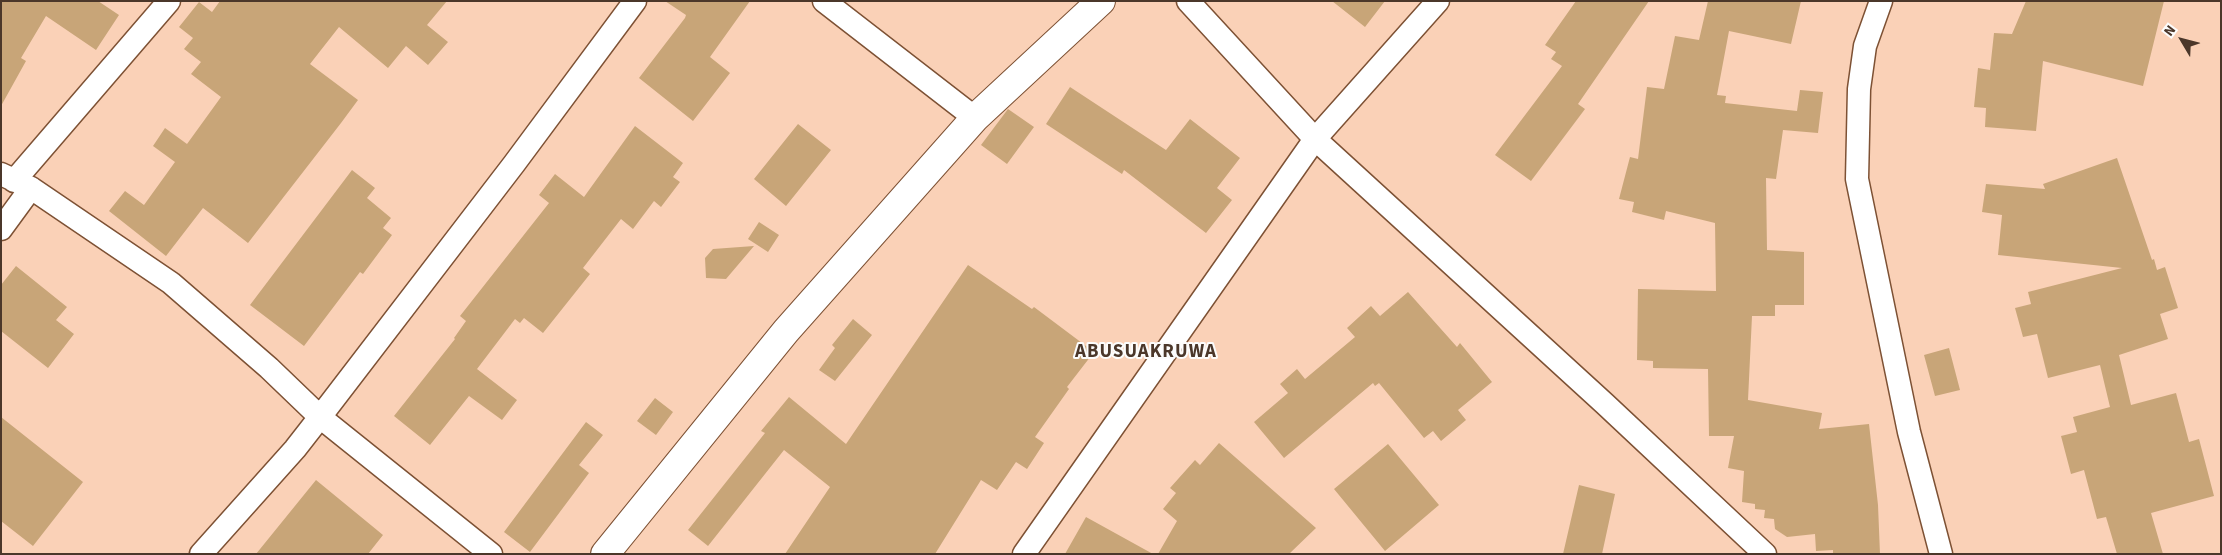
<!DOCTYPE html>
<html>
<head>
<meta charset="utf-8">
<style>
	body { margin:0 }
	#map { position:relative; width:2222px; height:555px; overflow:hidden; background:#fad1b7; font-family:"Source Sans 3",sans-serif }
	canvas { display:block }
	.frame { position:absolute; inset:0; border:2px solid #4b372a; pointer-events:none }
	.north { position:absolute; left:2157px; top:15px; width:50px; height:50px; -webkit-text-stroke:4px #fcfcfc; paint-order:stroke; rotate:307deg; font-size:14px; font-weight:700; line-height:20px; text-align:center; color:#4b372a }
	.north::after { content:''; display:block; margin:auto; width:18px; height:22px; background:#4b372a; clip-path:polygon(50% 0,100% 100%,50% 72%,0 100%) }
</style>
</head>
<body>
<div id="map">
<canvas width="2222" height="555"></canvas>
<div class="frame"></div>
<div class="north">N</div>
</div>
<script>
const g = document.querySelector('canvas').getContext('2d');
g.lineJoin = 'round';
function fill(path, color) { g.fillStyle = color; g.fill(path, 'evenodd'); }
function stroke(path, color, width, dash) { g.strokeStyle = color; g.lineWidth = width; g.lineCap = dash ? 'butt' : 'round'; g.setLineDash(dash || []); g.stroke(path); }
function write(font, color, halo, rows, align = 'center') {
  g.font = font + ' "Source Sans 3",sans-serif'; g.lineWidth = 4; g.setLineDash([]); g.textBaseline = 'middle'; g.strokeStyle = halo; g.fillStyle = color; for (const [text, x, y, turn = 0] of rows) {
    g.save(); g.translate(x, y); g.rotate((+turn || 0) * Math.PI / 180); g.textAlign = isNaN(turn) ? turn : align; if (halo) g.strokeText(text, 0, 0); g.fillText(text, 0, 0); g.restore();
  }
}
const building = new Path2D(`
	M 1,1 L 98,1 L 119,15 L 96,50 L 46,16 L 21,58 L 26,61 L 1,106 Z
	M 220,1 L 447,1 L 427,25 L 448,42 L 428,65 L 406,46 L 388,68 L 339,27 L 310,64 L 358,100 L 341,123 L 248,243 L 203,208 L 166,256 L 109,211 L 125,191 L 144,205 L 175,162 L 153,146 L 165,128 L 187,144 L 221,97 L 191,74 L 201,62 L 184,49 L 193,38 L 179,27 L 199,2 L 212,12 Z
	M 665,1 L 750,1 L 710,57 L 730,73 L 693,121 L 639,78 L 685,18 L 686,15 Z
	M 1332,1 L 1385,1 L 1365,27 Z
	M 1576,1 L 1649,1 L 1578,104 L 1585,109 L 1531,181 L 1495,155 L 1562,66 L 1551,59 L 1556,52 L 1545,45 Z
	M 1708,1 L 1801,1 L 1791,44 L 1729,31 L 1717,95 L 1726,96 L 1725,103 L 1797,111 L 1800,90 L 1823,92 L 1818,133 L 1783,130 L 1776,179 L 1766,178 L 1767,250 L 1804,252 L 1804,305 L 1775,305 L 1775,316 L 1752,316 L 1748,400 L 1822,413 L 1819,429 L 1869,424 L 1878,505 L 1880,554 L 1833,554 L 1833,550 L 1816,551 L 1815,534 L 1787,537 L 1775,529 L 1774,519 L 1764,518 L 1765,510 L 1755,509 L 1755,504 L 1742,502 L 1744,471 L 1728,468 L 1734,436 L 1709,436 L 1708,369 L 1653,368 L 1653,361 L 1637,360 L 1638,289 L 1716,291 L 1715,223 L 1666,211 L 1664,220 L 1632,212 L 1634,202 L 1619,199 L 1630,157 L 1638,159 L 1647,87 L 1664,89 L 1675,36 L 1699,40 Z
	M 2026,1 L 2164,1 L 2143,86 L 2043,61 L 2036,131 L 1985,127 L 1986,108 L 1974,107 L 1978,68 L 1990,70 L 1994,33 L 2012,34 Z
	M 1070,87 L 1166,150 L 1190,119 L 1240,158 L 1217,188 L 1232,200 L 1206,233 L 1124,170 L 1122,174 L 1046,124 Z
	M 1008,109 L 1034,127 L 1007,164 L 981,145 Z
	M 798,124 L 831,150 L 786,206 L 754,179 Z
	M 635,126 L 683,163 L 673,177 L 680,182 L 661,207 L 654,201 L 633,229 L 621,219 L 583,268 L 590,274 L 543,333 L 524,318 L 520,323 L 515,319 L 477,369 L 517,400 L 502,420 L 469,396 L 430,445 L 394,416 L 455,339 L 454,338 L 466,321 L 460,316 L 549,203 L 539,195 L 555,174 L 584,197 Z
	M 2117,158 L 2152,260 L 2154,259 L 2157,270 L 2165,267 L 2178,308 L 2160,314 L 2168,339 L 2119,355 L 2131,405 L 2176,393 L 2189,442 L 2199,439 L 2214,496 L 2151,513 L 2163,554 L 2117,554 L 2106,517 L 2097,519 L 2084,470 L 2071,474 L 2061,436 L 2077,432 L 2073,417 L 2110,407 L 2100,365 L 2048,378 L 2037,334 L 2023,337 L 2015,308 L 2031,304 L 2028,292 L 2122,268 L 1998,255 L 2002,215 L 1982,212 L 1986,184 L 2045,189 L 2043,184 Z
	M 352,170 L 375,188 L 367,198 L 391,218 L 383,228 L 392,235 L 363,274 L 360,272 L 304,346 L 250,305 Z
	M 759,222 L 779,235 L 768,252 L 748,239 Z
	M 754,246 L 726,279 L 706,278 L 705,258 L 713,249 Z
	M 968,265 L 1032,309 L 1034,307 L 1094,352 L 1067,387 L 1069,389 L 1035,437 L 1044,443 L 1027,469 L 1016,462 L 997,490 L 981,480 L 935,554 L 785,554 L 830,487 L 784,450 L 708,546 L 688,530 L 765,433 L 761,431 L 789,397 L 846,444 Z
	M 16,266 L 67,307 L 56,320 L 74,334 L 48,368 L 1,331 L 1,285 Z
	M 1408,292 L 1457,347 L 1460,343 L 1492,382 L 1458,410 L 1466,420 L 1441,441 L 1433,431 L 1424,438 L 1379,383 L 1375,386 L 1373,383 L 1284,458 L 1254,422 L 1288,393 L 1280,384 L 1297,369 L 1305,379 L 1355,337 L 1347,328 L 1371,306 L 1380,316 Z
	M 853,319 L 872,335 L 835,381 L 819,370 L 835,348 L 832,345 Z
	M 1949,348 L 1960,390 L 1935,396 L 1924,355 Z
	M 655,398 L 673,412 L 656,435 L 637,421 Z
	M 1,417 L 83,482 L 33,546 L 1,521 Z
	M 586,422 L 603,435 L 579,465 L 589,473 L 530,552 L 504,532 Z
	M 1219,443 L 1316,528 L 1289,554 L 1158,554 L 1177,521 L 1163,509 L 1176,493 L 1170,488 L 1195,460 L 1200,465 Z
	M 1388,444 L 1439,505 L 1385,551 L 1334,489 Z
	M 316,480 L 383,535 L 368,554 L 256,554 Z
	M 1579,485 L 1615,494 L 1602,554 L 1563,554 Z
	M 1086,517 L 1153,554 L 1065,554 Z`);
const minor = new Path2D(`
	M 824,1 L 975,118
	M 1188,1 L 1315,139 L 1605,404 L 1765,554
	M 1881,1 L 1865,46 L 1859,89 L 1857,179 L 1909,432 L 1941,554
	M 1,174 L 31,188 L 171,283 L 269,368 L 320,417 L 491,554
	M 14,181 L 169,1
	M 1,229 L 31,188
	M 201,554 L 295,449 L 320,417 L 514,164 L 635,1
	M 1024,554 L 1315,139 L 1438,1`);
const tertiary = new Path2D(`
	M 605,554 L 786,331 L 975,118 L 1101,1`);
const districtNames = [
	["ABUSUAKRUWA",1146,353]
];
fill(building, '#c8a578');
stroke(minor, '#7d5134', 25);
stroke(tertiary, '#7d5134', 30);
stroke(minor, '#fff', 22);
stroke(tertiary, '#fff', 28);
g.letterSpacing = '1px';
write('bold 19px', '#4b372a', '#fcfcfc', districtNames);
g.letterSpacing = '0px';
</script>
</body>
</html>
